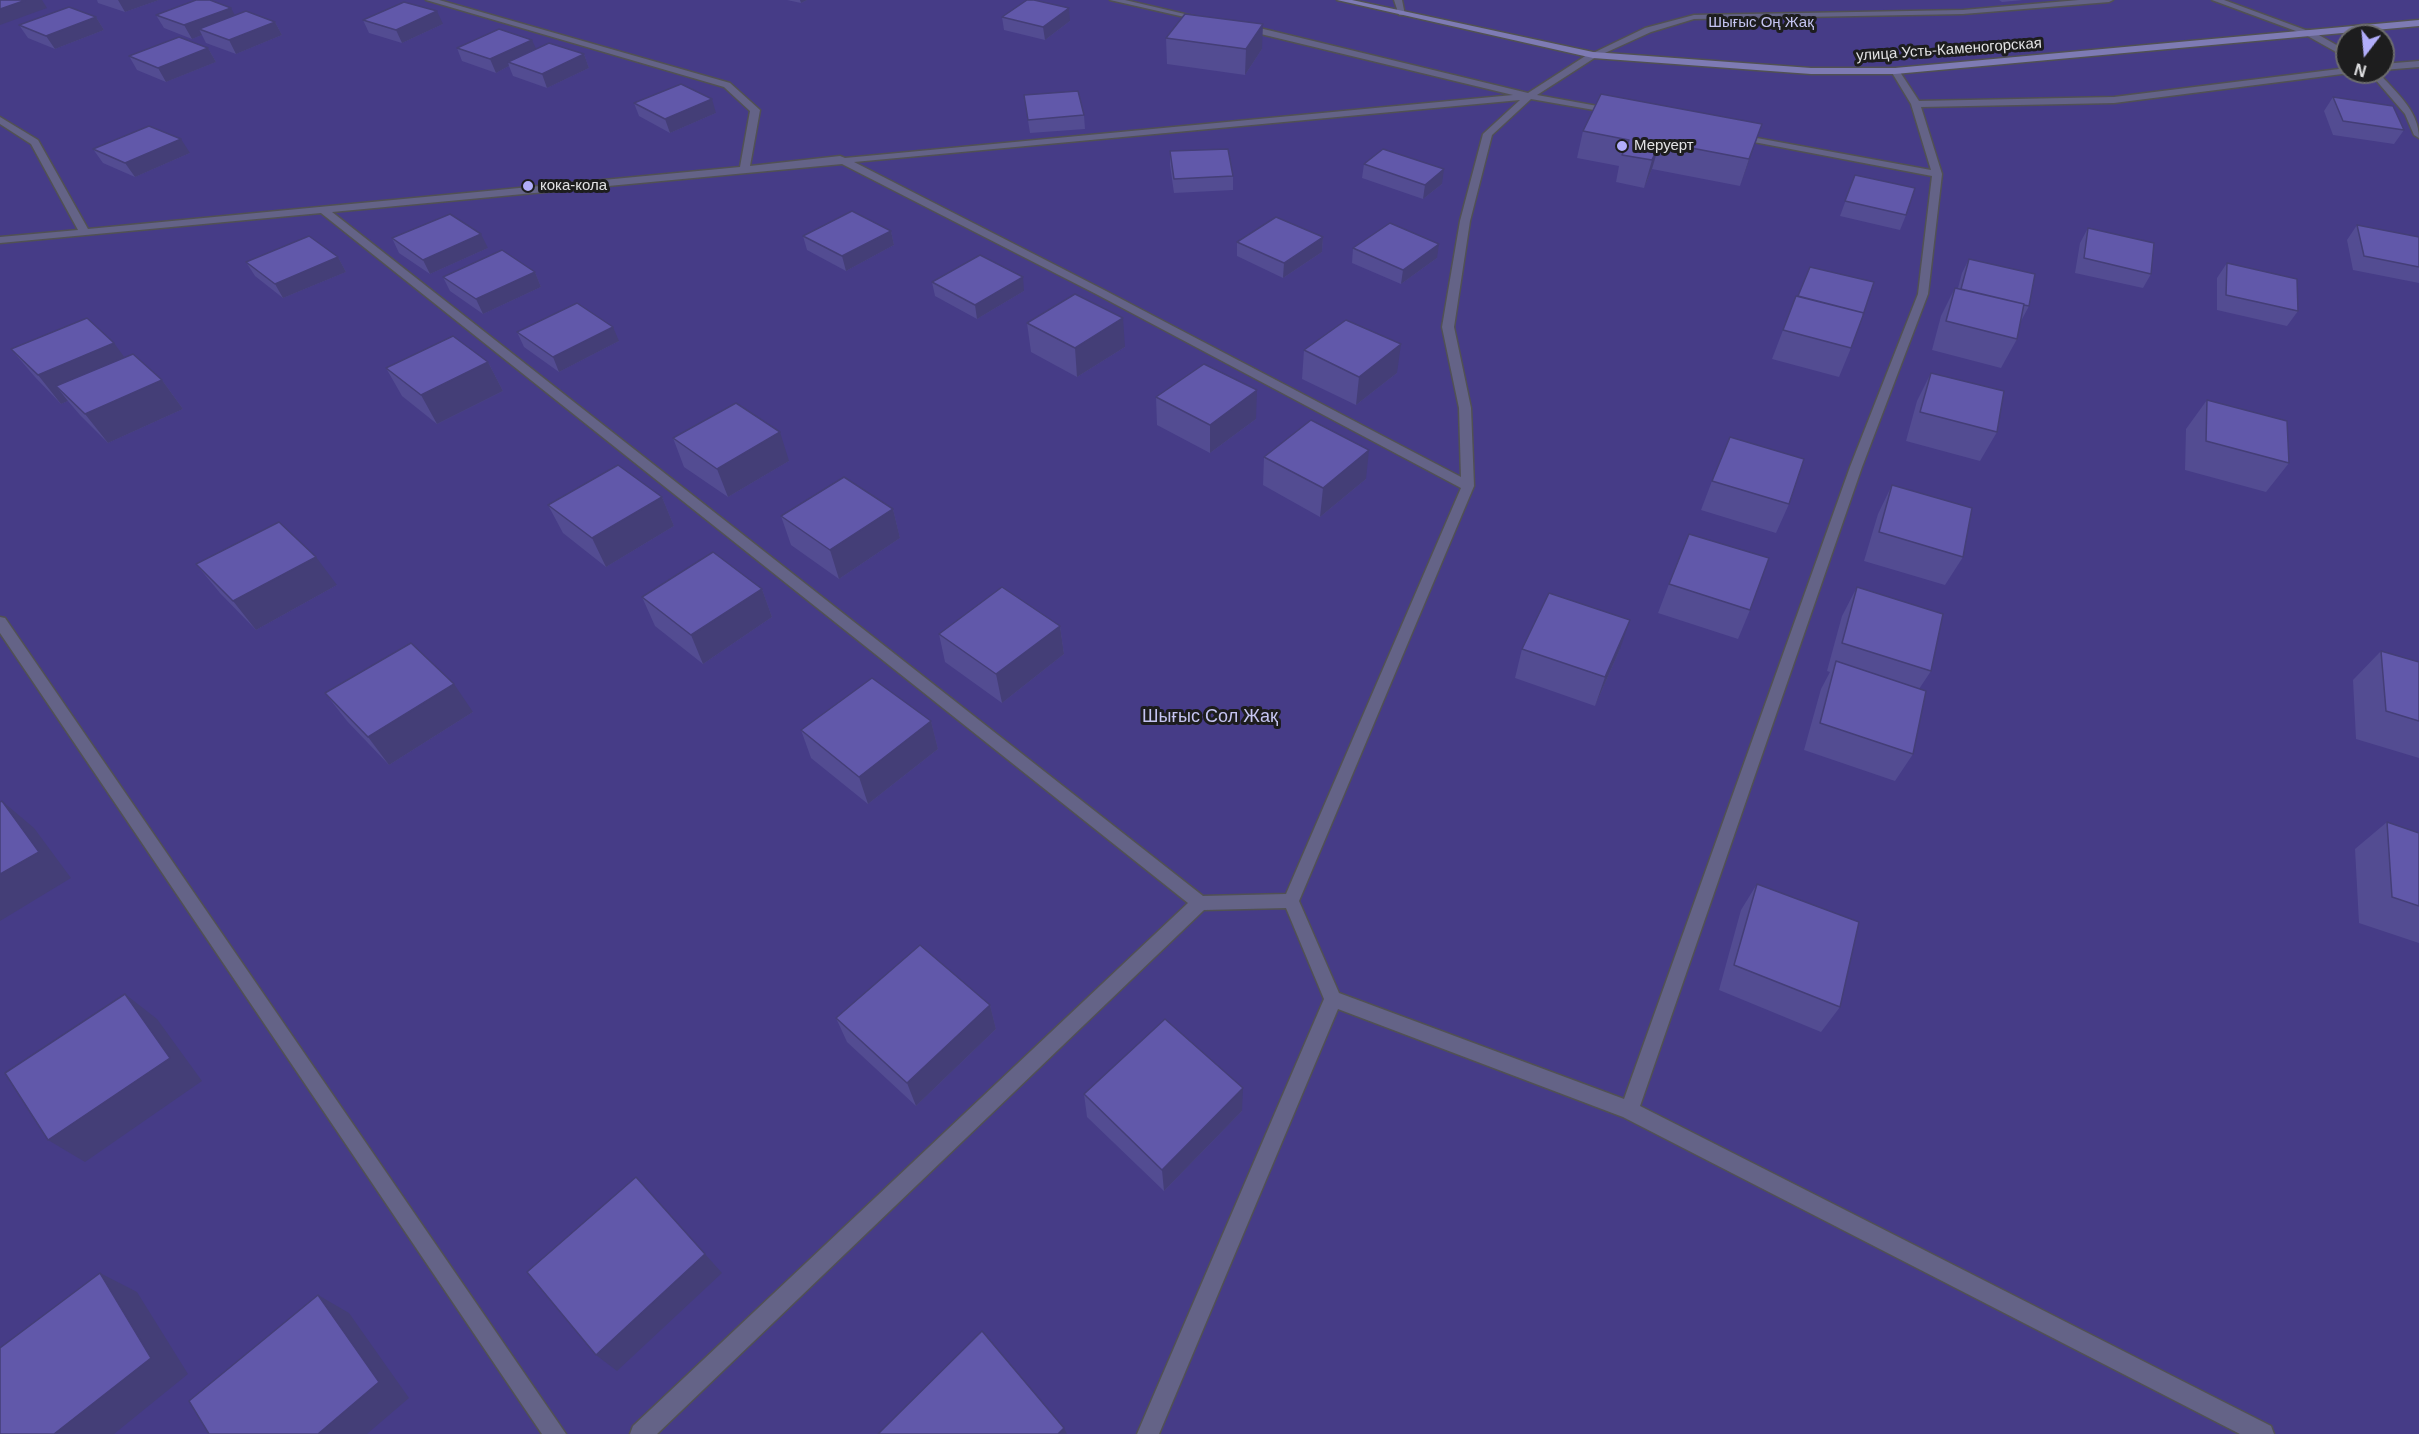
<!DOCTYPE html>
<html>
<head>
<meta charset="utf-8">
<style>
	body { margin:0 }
	#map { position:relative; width:2419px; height:1434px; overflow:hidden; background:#353538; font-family:Arial,sans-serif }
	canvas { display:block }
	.north { position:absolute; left:2335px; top:24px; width:60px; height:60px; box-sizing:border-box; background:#1d1d1e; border:2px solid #6c6c6d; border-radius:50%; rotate:196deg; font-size:16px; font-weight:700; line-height:24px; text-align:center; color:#e2e2e4 }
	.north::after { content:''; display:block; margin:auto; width:21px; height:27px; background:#b1adfa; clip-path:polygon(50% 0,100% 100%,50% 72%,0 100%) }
</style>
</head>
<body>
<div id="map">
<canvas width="2419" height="1434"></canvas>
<div class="north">N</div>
</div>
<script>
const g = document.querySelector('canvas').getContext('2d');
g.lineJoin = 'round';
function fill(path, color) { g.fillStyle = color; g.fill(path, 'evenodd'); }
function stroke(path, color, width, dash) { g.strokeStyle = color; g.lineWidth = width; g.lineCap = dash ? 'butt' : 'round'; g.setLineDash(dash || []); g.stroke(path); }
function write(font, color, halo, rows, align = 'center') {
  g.font = font + ' Arial,sans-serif'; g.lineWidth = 6; g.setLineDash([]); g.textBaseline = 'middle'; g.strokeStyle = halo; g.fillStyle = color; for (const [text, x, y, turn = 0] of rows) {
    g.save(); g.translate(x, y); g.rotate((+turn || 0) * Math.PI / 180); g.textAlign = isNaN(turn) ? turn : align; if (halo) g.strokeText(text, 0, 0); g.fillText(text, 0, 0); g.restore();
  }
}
const green = new Path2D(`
	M 0,0 L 2419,0 L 2419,1434 L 0,1434 ZM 2347,36 L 2383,36 L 2383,72 L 2347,72 Z`);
const lane = new Path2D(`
	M 1394,0 L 1402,0 L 1405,15 L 1399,15 Z
	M 2079,0 L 2113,0 L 2109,2 L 1963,14 L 1694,19 L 1651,32 L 1596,57 L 1589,55 L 1645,28 L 1694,15 L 1963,10 Z
	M 2212,0 L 2224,0 L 2311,32 L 2304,34 Z`);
const street = new Path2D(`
	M 426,0 L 439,0 L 730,83 L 760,110 L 750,166 L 840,156 L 845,158 L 1513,95 L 1240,29 L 1240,25 L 1243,24 L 1528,93 L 1590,53 L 1596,53 L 1596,57 L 1537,95 L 1614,109 L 1617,110 L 1617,114 L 1531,99 L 1492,135 L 1470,221 L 1454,327 L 1471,408 L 1474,486 L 1299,901 L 1339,993 L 1624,1099 L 1850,467 L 1918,294 L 1932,176 L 1738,139 L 1735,138 L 1735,134 L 1931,170 L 1911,104 L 1891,71 L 1892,69 L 1898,69 L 1919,101 L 2114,97 L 2347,68 L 2347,72 L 2350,73 L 2114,103 L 1921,107 L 1942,174 L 1928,294 L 1862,467 L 1640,1106 L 2271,1426 L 2274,1434 L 2240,1434 L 1623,1117 L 1338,1009 L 1159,1434 L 1137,1434 L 1324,999 L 1286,908 L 1204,910 L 657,1434 L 630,1434 L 633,1426 L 1188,903 L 321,213 L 0,243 L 0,237 L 78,230 L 31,144 L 0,124 L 0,117 L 38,140 L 88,229 L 740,167 L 750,111 L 724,87 ZM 1520,100 L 1483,134 L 1460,221 L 1442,327 L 1459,408 L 1461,477 L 1106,291 L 854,162 ZM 842,164 L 1098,295 L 1461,488 L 1286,894 L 1203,896 L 332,212 Z
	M 1110,0 L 1125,0 L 1206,19 L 1202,21 Z
	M 2304,30 L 2310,30 L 2347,51 L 2347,58 L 2304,34 Z
	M 2419,61 L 2419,67 L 2383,70 L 2383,64 Z
	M 2369,72 L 2378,72 C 2395,92 2419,110 2419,138 L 2414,135 L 2405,114 Z
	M 0,617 L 5,618 L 566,1434 L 542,1434 L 0,633 Z`);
const secondary = new Path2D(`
	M 1337,0 L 1352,0 L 1593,52 L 1811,68 L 1895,68 L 2419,20 L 2419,26 L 1895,74 L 1811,74 L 1593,58 Z`);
const wall = new Path2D(`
	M 97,0 L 159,0 L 125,12 L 98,3 Z
	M 787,0 L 807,0 L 801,3 Z
	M 1999,0 L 2023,0 L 2002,2 Z
	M 156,15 L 235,15 L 275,22 L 282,35 L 236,54 L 206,43 L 202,35 L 192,39 L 164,28 Z
	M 96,17 L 104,30 L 55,49 L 28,38 L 19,25 Z
	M 1002,17 L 1070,21 L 1045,40 L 1004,30 Z
	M 363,20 L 443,24 L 402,43 L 369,33 Z
	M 1166,38 L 1262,49 L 1245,75 L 1167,64 Z
	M 208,48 L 216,62 L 166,82 L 137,70 L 129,56 Z
	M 457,48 L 536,49 L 584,54 L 589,68 L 547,88 L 513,76 L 509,66 L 496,73 L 462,61 Z
	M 1024,95 L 1084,115 L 1085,129 L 1030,133 Z
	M 2333,97 L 2404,130 L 2394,144 L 2333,135 L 2324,111 Z
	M 634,103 L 716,113 L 670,133 L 639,116 Z
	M 1762,124 L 1740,186 L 1652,169 L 1644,188 L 1616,182 L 1619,166 L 1577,158 L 1583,131 Z
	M 93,149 L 190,153 L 135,177 L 103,163 Z
	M 1170,151 L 1233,176 L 1233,190 L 1174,193 L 1170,165 Z
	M 1364,164 L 1442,184 L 1423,199 L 1362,178 Z
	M 1855,175 L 1906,215 L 1900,230 L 1840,216 Z
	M 2357,225 L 2419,237 L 2419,283 L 2353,270 L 2347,240 Z
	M 2088,228 L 2151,274 L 2143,288 L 2075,273 L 2080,243 Z
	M 891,231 L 894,245 L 846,271 L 807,250 L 803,236 Z
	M 1323,237 L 1322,252 L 1283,278 L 1237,256 L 1237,242 Z
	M 392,238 L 488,248 L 430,274 L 399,253 Z
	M 1353,248 L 1437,258 L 1401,284 L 1352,263 Z
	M 338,257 L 346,272 L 283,298 L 255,276 L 246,262 Z
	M 1969,259 L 2029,306 L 2021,321 L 2017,339 L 2001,368 L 1932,350 L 1941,316 L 1955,288 L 1958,288 L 1962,273 Z
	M 2227,263 L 2298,311 L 2287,326 L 2217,310 L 2217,278 Z
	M 535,272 L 541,287 L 483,314 L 450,291 L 443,277 Z
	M 932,282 L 1024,291 L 977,319 L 935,296 Z
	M 1796,296 L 1863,315 L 1851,348 L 1839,377 L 1772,359 Z
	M 1027,323 L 1125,347 L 1077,377 L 1031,352 Z
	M 517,332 L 619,341 L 559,372 L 524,347 Z
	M 11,349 L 124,357 L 162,380 L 183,409 L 108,443 L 80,415 L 68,401 L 61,404 L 35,377 Z
	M 1304,350 L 1397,373 L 1356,405 L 1302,379 Z
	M 488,362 L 503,391 L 437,424 L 402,396 L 386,368 Z
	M 1931,373 L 1997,432 L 1980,461 L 1906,441 L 1917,401 Z
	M 1156,397 L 1256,419 L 1210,453 L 1157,425 Z
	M 2207,400 L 2289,463 L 2266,492 L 2185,470 L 2186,429 Z
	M 673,438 L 789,461 L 728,497 L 684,467 Z
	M 1264,457 L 1366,479 L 1320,517 L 1263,485 Z
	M 1712,481 L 1789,504 L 1776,533 L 1701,510 Z
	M 1892,485 L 1963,557 L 1945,585 L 1864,561 L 1878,514 Z
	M 662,497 L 674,526 L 606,567 L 563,533 L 548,505 Z
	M 893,509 L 900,538 L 839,579 L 791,545 L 781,516 Z
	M 196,564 L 337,585 L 256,630 L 220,593 Z
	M 1669,584 L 1750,610 L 1738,639 L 1658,613 Z
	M 1857,587 L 1931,671 L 1919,689 L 1913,754 L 1895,781 L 1804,750 L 1821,689 L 1830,672 L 1827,671 L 1842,616 Z
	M 762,589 L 772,617 L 703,664 L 655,626 L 642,597 Z
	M 1060,626 L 1064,654 L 1002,703 L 945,662 L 939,634 Z
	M 1522,649 L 1620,649 L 1595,706 L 1515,678 Z
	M 2381,651 L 2419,662 L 2419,758 L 2356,739 L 2353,680 Z
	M 325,693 L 473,712 L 389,765 L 347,721 Z
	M 931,721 L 938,749 L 868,804 L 811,758 L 801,730 Z
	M 2387,822 L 2419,833 L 2419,943 L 2359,923 L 2355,849 Z
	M 1757,884 L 1840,1007 L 1821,1032 L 1719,990 L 1741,910 Z
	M 990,1005 L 996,1029 L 916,1106 L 847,1042 L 836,1018 Z
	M 1084,1094 L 1242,1111 L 1164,1191 L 1087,1117 Z`);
const shadedWall = new Path2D(`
	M 26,0 L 42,0 L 47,8 L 0,25 L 0,9 Z
	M 118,0 L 159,0 L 125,12 Z
	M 800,0 L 807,0 L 801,3 Z
	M 231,8 L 238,21 L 199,29 L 202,35 L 192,39 L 184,25 Z
	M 1069,8 L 1070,21 L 1045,40 L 1043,27 Z
	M 437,11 L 443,24 L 402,43 L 396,30 Z
	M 96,17 L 104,30 L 55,49 L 46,36 Z
	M 275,22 L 282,35 L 236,54 L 229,40 Z
	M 1263,24 L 1262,49 L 1245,75 L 1246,49 Z
	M 532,40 L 538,53 L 508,62 L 509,66 L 496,73 L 490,59 Z
	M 208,48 L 216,62 L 166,82 L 158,68 Z
	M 584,54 L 589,68 L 547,88 L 542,74 Z
	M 712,99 L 716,113 L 670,133 L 665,119 Z
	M 1762,124 L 1753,150 L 1740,186 L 1749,159 Z
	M 181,139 L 190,153 L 135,177 L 125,163 Z
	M 1660,142 L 1652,169 L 1644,188 L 1652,160 Z
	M 1444,169 L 1442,184 L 1423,199 L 1425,185 Z
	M 891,231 L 894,245 L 846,271 L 842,256 Z
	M 481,234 L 488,248 L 430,274 L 423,260 Z
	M 1323,237 L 1322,252 L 1283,278 L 1284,263 Z
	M 1439,244 L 1437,258 L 1401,284 L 1403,270 Z
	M 338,257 L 346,272 L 283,298 L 275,284 Z
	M 535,272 L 541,287 L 483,314 L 476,299 Z
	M 1023,277 L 1024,291 L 977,319 L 975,305 Z
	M 1123,318 L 1125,347 L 1077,377 L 1075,348 Z
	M 613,327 L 619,341 L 559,372 L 553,357 Z
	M 114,343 L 135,372 L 56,386 L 68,401 L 61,404 L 38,375 Z
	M 1401,344 L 1397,373 L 1356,405 L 1359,377 Z
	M 488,362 L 503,391 L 437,424 L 421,395 Z
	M 162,380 L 183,409 L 108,443 L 85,414 Z
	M 1257,390 L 1256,419 L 1210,453 L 1210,425 Z
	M 780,432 L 789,461 L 728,497 L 717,469 Z
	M 1369,450 L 1366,479 L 1320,517 L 1323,488 Z
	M 662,497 L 674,526 L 606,567 L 592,538 Z
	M 893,509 L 900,538 L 839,579 L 830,550 Z
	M 316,557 L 337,585 L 256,630 L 233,601 Z
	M 762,589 L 772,617 L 703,664 L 691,635 Z
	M 1630,620 L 1620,649 L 1595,706 L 1605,677 Z
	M 1060,626 L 1064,654 L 1002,703 L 996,674 Z
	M 454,684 L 473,712 L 389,765 L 368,737 Z
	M 931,721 L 938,749 L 868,804 L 859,777 Z
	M 2,801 L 34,828 L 71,878 L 0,921 L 0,874 Z
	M 125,994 L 157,1019 L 202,1081 L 85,1162 L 48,1140 Z
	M 990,1005 L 996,1029 L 916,1106 L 907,1083 Z
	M 1243,1088 L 1242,1111 L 1164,1191 L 1162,1170 Z
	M 705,1254 L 722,1273 L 617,1371 L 596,1355 Z
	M 100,1273 L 137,1292 L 188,1374 L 114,1434 L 54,1434 Z
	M 318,1295 L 349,1313 L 409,1398 L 367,1434 L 318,1434 Z
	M 1064,1428 L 1067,1434 L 1058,1434 Z`);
const building = new Path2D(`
	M 0,0 L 26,0 L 0,9 Z
	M 196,0 L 210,0 L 231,8 L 184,25 L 156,15 Z
	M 1027,0 L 1034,0 L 1069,8 L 1043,27 L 1002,17 Z
	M 404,2 L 437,11 L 396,30 L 363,20 Z
	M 69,7 L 96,17 L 46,36 L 19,25 Z
	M 246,11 L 275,22 L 229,40 L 199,29 Z
	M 1185,14 L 1263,24 L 1246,49 L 1166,38 Z
	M 499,29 L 532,40 L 490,59 L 457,48 Z
	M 179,37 L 208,48 L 158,68 L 129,56 Z
	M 549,43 L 584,54 L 542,74 L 508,62 Z
	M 681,84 L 712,99 L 665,119 L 634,103 Z
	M 1078,91 L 1084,115 L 1028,120 L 1024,95 Z
	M 1601,94 L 1762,124 L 1749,159 L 1660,142 L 1652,160 L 1622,155 L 1629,140 L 1583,131 Z
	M 2333,97 L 2393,106 L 2404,130 L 2343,121 Z
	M 149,126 L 181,139 L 125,163 L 93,149 Z
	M 1228,149 L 1233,176 L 1174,179 L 1170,151 Z
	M 1383,149 L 1444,169 L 1425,185 L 1364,164 Z
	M 1855,175 L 1915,188 L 1906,215 L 1845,201 Z
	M 852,211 L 891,231 L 842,256 L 803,236 Z
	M 450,214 L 481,234 L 423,260 L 392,238 Z
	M 1276,217 L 1323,237 L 1284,263 L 1237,242 Z
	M 1390,223 L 1439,244 L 1403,270 L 1353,248 Z
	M 2357,225 L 2419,237 L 2419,267 L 2364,256 Z
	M 2088,228 L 2154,243 L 2151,274 L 2084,258 Z
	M 309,236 L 338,257 L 275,284 L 246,262 Z
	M 502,250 L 535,272 L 476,299 L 443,277 Z
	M 980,255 L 1023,277 L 975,305 L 932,282 Z
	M 1969,259 L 2035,274 L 2029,306 L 2024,305 L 2024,304 L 1961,289 Z
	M 2227,263 L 2297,279 L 2298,311 L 2226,295 Z
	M 1810,267 L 1874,282 L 1863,315 L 1864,313 L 1798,296 Z
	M 1955,288 L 2024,304 L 2017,339 L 1946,321 Z
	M 1075,294 L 1123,318 L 1075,348 L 1027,323 Z
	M 1796,296 L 1864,313 L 1851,348 L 1783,330 Z
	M 577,303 L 613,327 L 553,357 L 517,332 Z
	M 87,318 L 114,343 L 38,375 L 11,349 Z
	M 1346,320 L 1401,344 L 1359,377 L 1304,350 Z
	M 453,336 L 488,362 L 421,395 L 386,368 Z
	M 133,354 L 162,380 L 85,414 L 56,386 Z
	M 1204,364 L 1257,390 L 1210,425 L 1156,397 Z
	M 1931,373 L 2004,391 L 1997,432 L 1920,412 Z
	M 2207,400 L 2287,421 L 2289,463 L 2206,441 Z
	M 736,403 L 780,432 L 717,469 L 673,438 Z
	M 1311,420 L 1369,450 L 1323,488 L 1264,457 Z
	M 1730,437 L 1804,459 L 1789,504 L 1712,481 Z
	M 618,465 L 662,497 L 592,538 L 548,505 Z
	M 844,477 L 893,509 L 830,550 L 781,516 Z
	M 1892,485 L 1972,508 L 1963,557 L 1879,532 Z
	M 279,522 L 316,557 L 233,601 L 196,564 Z
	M 1689,534 L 1769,558 L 1750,610 L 1669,584 Z
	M 713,552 L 762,589 L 691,635 L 642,597 Z
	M 1002,587 L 1060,626 L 996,674 L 939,634 Z
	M 1857,587 L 1943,614 L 1931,671 L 1842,643 Z
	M 1549,593 L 1630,620 L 1605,677 L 1522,649 Z
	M 411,643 L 454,684 L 368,737 L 325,693 Z
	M 2381,651 L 2419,662 L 2419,721 L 2386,711 Z
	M 1836,661 L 1926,691 L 1913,754 L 1820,723 Z
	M 872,678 L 931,721 L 859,777 L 801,730 Z
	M 2,801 L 39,852 L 0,874 L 0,802 Z
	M 2387,822 L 2419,833 L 2419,906 L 2392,897 Z
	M 1757,884 L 1859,922 L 1840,1007 L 1734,965 Z
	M 920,945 L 990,1005 L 907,1083 L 836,1018 Z
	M 125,994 L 170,1058 L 48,1140 L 5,1073 Z
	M 1165,1019 L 1243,1088 L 1162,1170 L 1084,1094 Z
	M 636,1177 L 705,1254 L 596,1355 L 527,1272 Z
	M 100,1273 L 151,1358 L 54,1434 L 0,1434 L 0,1348 Z
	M 318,1295 L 379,1382 L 318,1434 L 209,1434 L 189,1401 Z
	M 982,1331 L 1064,1428 L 1058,1434 L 878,1434 Z`);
const markers = [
	[1622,146,6,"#b1adfa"],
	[528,186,6,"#b1adfa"]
];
const farParknames = [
	["Шығыс Оң Жақ",1761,23]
];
const farStreetnames = [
	["улица Усть-Каменогорская",1949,50,-4]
];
const farPoinames = [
	["Меруерт",1634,146],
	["кока-кола",540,186]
];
const parkNames = [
	["Шығыс Сол Жақ",1210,717]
];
fill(green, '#463c87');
stroke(lane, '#515154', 3);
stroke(street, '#515154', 3);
stroke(secondary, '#515154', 3);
fill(lane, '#646387');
fill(street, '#646387');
fill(secondary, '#7e7bb4');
fill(wall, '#534c92');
fill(shadedWall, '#443e77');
fill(building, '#6158aa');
stroke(building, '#443e77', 1.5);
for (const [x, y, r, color] of markers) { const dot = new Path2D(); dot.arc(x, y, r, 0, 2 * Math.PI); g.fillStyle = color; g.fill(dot); stroke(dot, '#1d1d1e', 2); }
write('15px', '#c5c4f1', '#1d1d1e', farParknames);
write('15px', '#e2e2e4', '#1d1d1e', farStreetnames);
write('15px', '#e2e2e4', '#1d1d1e', farPoinames, 'left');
write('18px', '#c5c4f1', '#1d1d1e', parkNames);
</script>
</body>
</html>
